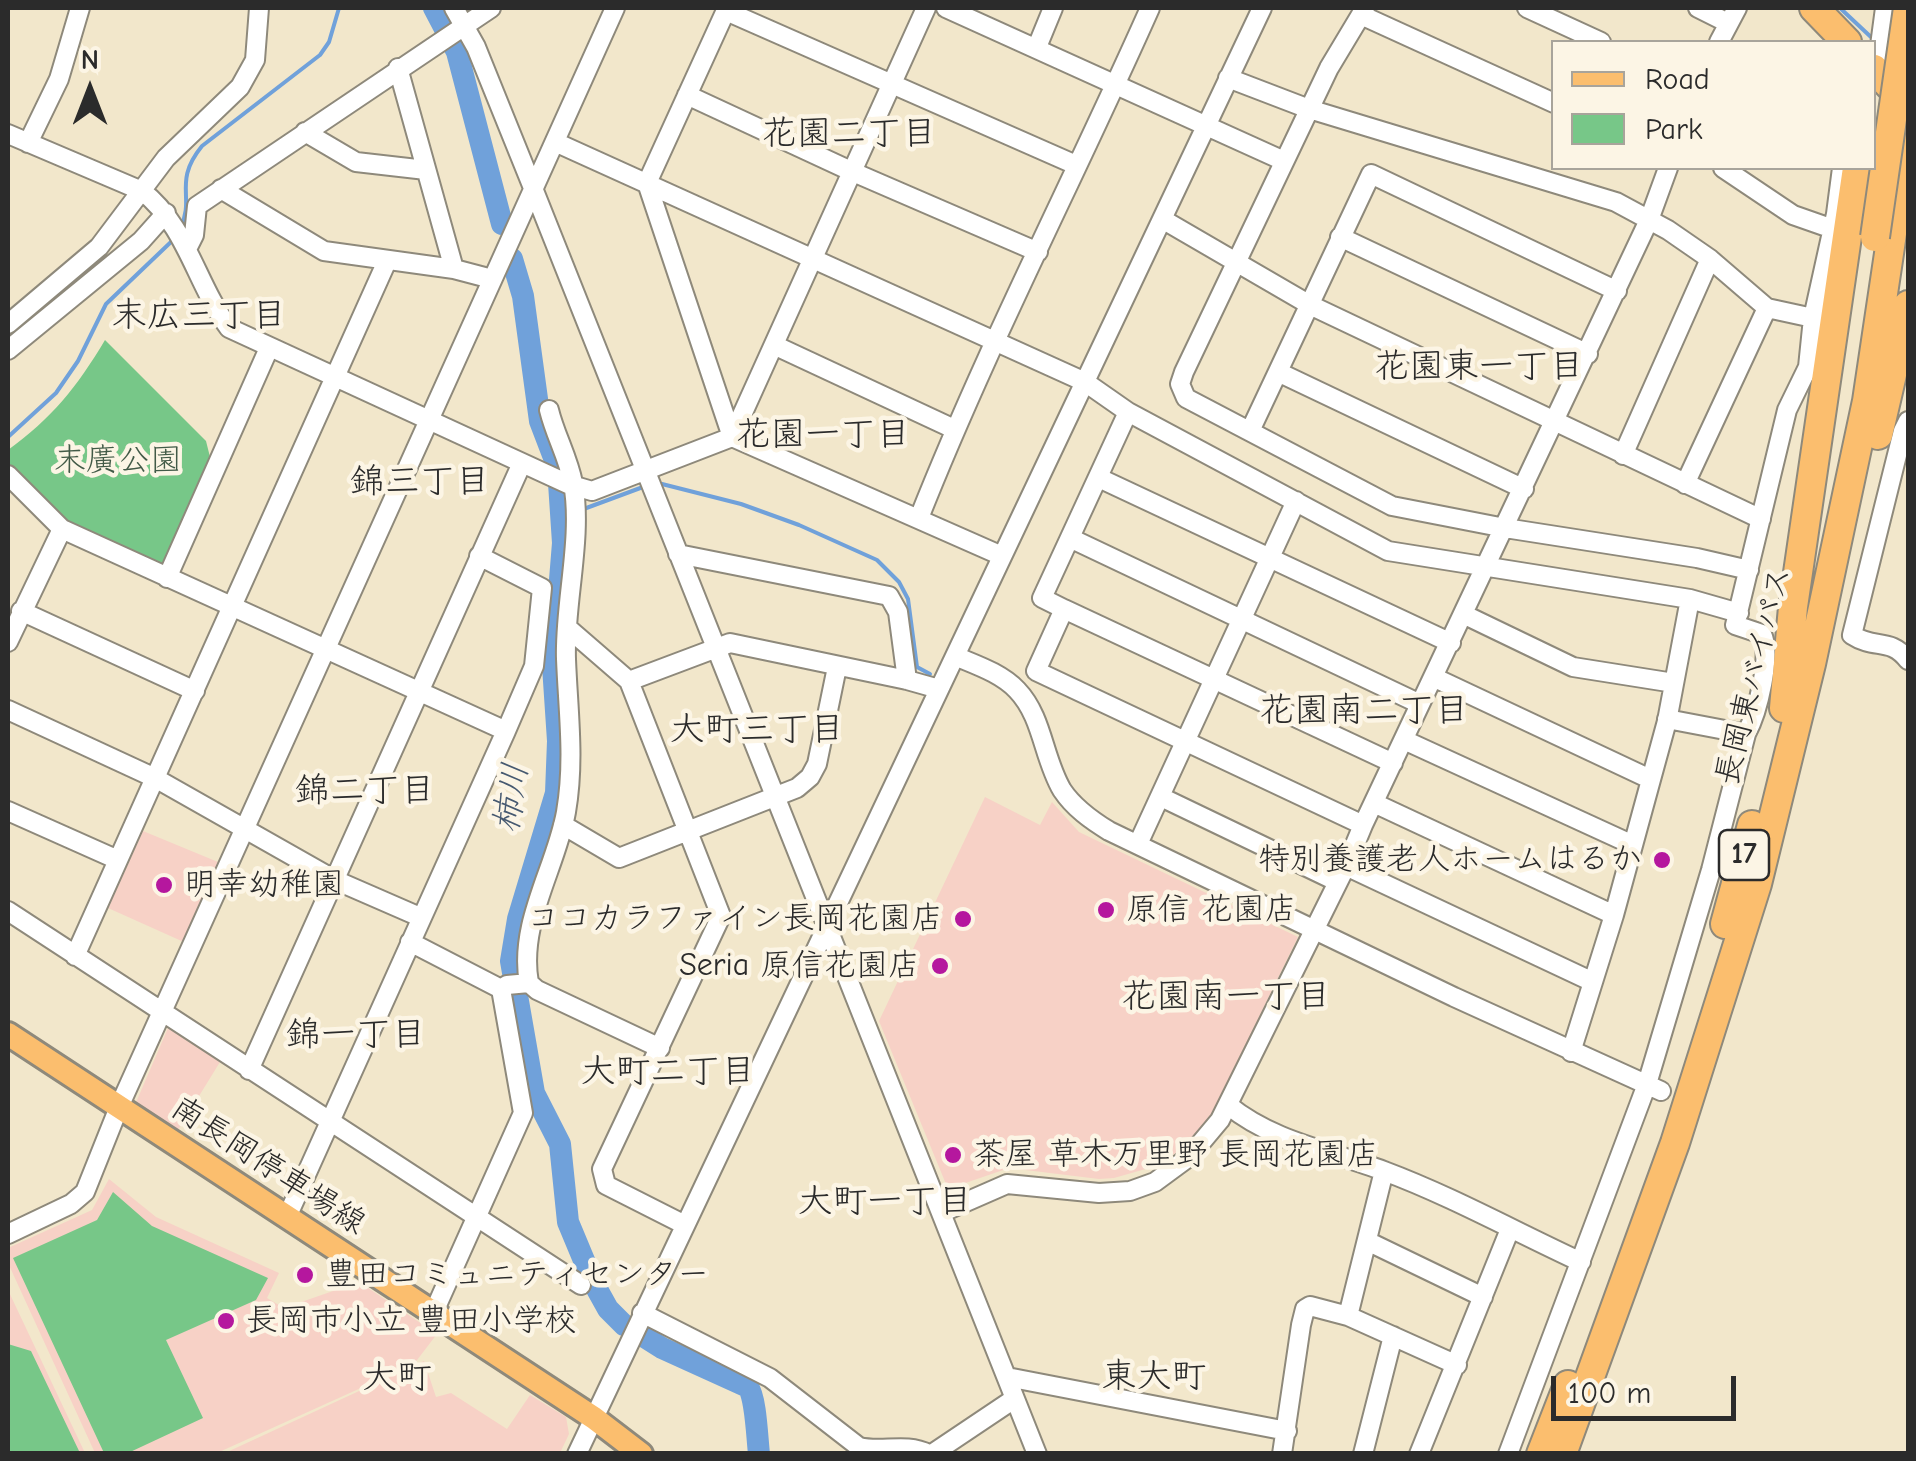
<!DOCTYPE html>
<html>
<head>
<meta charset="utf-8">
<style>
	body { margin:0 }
	#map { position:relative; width:1916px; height:1461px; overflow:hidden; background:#f2e7cb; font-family:"Comic Neue",sans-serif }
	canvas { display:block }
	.frame { position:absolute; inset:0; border:10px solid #2b2b2b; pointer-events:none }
	.legend { position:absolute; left:1551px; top:40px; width:325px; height:130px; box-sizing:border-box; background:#fcf5e5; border:2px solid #a8a49b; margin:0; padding:12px 18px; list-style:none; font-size:30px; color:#2b2b2b }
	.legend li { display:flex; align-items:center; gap:20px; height:50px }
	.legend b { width:50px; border:2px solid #a8a49b }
	.north { position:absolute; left:40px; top:40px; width:100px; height:100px; -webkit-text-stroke:8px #fcf5e5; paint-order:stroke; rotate:0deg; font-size:28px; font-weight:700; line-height:40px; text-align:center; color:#2b2b2b }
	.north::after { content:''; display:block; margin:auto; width:35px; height:45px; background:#2b2b2b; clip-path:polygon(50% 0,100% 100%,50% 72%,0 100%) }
	.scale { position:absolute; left:1551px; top:1376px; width:185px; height:45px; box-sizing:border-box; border:5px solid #2b2b2b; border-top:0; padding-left:12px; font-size:30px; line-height:35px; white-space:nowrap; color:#2b2b2b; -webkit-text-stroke:8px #fcf5e5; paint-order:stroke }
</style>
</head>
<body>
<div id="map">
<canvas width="1916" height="1461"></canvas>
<div class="frame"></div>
<ul class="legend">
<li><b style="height:12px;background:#fbbe6e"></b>Road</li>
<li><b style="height:28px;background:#77c788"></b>Park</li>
</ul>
<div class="north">N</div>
<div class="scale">100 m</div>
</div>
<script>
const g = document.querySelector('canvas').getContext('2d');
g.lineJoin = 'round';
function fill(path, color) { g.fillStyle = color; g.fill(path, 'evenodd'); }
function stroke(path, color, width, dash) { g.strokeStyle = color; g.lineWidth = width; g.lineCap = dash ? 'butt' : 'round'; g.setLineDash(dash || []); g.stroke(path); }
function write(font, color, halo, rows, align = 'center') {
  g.font = font + ' "Comic Neue","Klee One",sans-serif'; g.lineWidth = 9; g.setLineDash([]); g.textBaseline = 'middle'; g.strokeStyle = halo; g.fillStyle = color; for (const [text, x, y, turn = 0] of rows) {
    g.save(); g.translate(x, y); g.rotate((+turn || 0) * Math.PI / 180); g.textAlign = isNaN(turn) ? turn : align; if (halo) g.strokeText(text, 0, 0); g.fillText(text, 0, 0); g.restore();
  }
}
const built = new Path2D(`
	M 985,797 L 1040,825 L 1052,802 L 1079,832 L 1298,937 L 1207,1124 L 1192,1142 L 1156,1166 L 1114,1178 L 1099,1179 L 1009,1168 L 948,1189 L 879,1021 Z
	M 143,831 L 218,862 L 186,943 L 108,908 Z
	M 168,1028 L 220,1062 L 175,1135 L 134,1107 Z
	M 109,1179 L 156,1217 L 279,1273 L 267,1298 L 284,1308 L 359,1282 L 437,1334 L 414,1364 L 217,1453 L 95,1453 L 8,1263 L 8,1248 L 92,1210 Z
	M 8,1290 L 85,1453 L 8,1453 Z
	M 424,1361 L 436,1397 L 451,1393 L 507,1429 L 530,1395 L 566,1417 L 569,1434 L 560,1453 L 225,1453 Z`);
const green = new Path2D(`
	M 105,340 L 206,441 L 211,461 L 162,565 L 66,522 L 8,464 L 8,450 C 52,418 77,387 105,340 Z
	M 113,1192 L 152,1226 L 268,1278 L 256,1300 L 166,1340 L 203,1418 L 128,1453 L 104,1453 L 13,1258 L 97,1220 Z
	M 8,1344 L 31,1351 L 80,1453 L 8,1453 Z`);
const stream = new Path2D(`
	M 1840,8 L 1872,38
	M 180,229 C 196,197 172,183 202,146 L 320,55 L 329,42 L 339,8
	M 8,437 L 56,393 L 78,361 L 106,304 L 172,241
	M 662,484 L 741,504 L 799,525 L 877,560 L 899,582 L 908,599 L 917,667 L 930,674
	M 581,510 L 643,487`);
const river = new Path2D(`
	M 434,8 L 457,52 L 502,224
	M 512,259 L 523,296 L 540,421 L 558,468 L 563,543 L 553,666 L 558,741 L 556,793 L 518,919 L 511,961 L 534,1093 L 560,1144 L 568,1222 L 593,1282 L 608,1309 L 624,1325
	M 643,1336 L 662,1348 L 748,1387 C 756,1398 757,1437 759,1454`);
const minor = new Path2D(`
	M 454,8 L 476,47 L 533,188 L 1037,1454
	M 727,8 L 647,183 L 732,437 L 1002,556
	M 946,8 L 1284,161
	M 1365,8 L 1329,68 L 1184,372 L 1180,384 L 1186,398 L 1392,506 L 1505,528 L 1697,558 L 1749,570
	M 1527,8 L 1601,42
	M 1698,8 L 1728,23
	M 726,11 L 1076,165
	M 1361,15 L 1554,103
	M 1719,42 L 1737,8
	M 1037,47 L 1053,8
	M 1874,65 L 1879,53 L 1885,8
	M 398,68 L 454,269
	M 1228,78 L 1309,109 L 1616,202 L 1668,230 L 1710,259 L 1767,308 L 1813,318
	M 687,95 L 853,172 L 1038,252
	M 305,132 L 356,162 L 426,170
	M 8,134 L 142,191 C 187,226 196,284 229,328 L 568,484 L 592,491 L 732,437 L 926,8
	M 555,142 L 1085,382 L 1128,412 L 1388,551 L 1690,599 L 1739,613
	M 28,143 L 59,79 L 80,8
	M 1723,168 L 1793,215 L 1833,229
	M 221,189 L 324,251 L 454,269 L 492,279
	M 1162,219 L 1310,305 L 1761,519
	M 1340,237 L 1588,354
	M 187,249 L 194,235 L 197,206 L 491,8
	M 8,324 L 99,247 L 166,158 L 240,87 L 255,60 L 259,8
	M 776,346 L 954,429
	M 8,350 L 141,241 L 166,213
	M 1278,372 L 1524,489
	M 1128,412 L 1042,598 L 1064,609 L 1036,671 L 1363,825
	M 1908,421 L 1903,431 L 1852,635 C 1875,650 1890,637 1908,660
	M 1250,431 L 1371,174 L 1617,291
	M 1623,455 L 1710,259
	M 8,475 L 62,529 L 506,731 L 287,1217
	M 1099,478 L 1451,643
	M 1685,484 L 1767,308
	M 919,518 C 988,344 1074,179 1150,8
	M 1070,538 L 1420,704
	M 678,554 L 889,596 L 898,612 L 907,680
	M 479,556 L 542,588 L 534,666 L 506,731
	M 167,578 L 269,348
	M 1064,609 L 1393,763
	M 21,611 L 195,691
	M 1465,615 L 1573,667 L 1674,683
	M 569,629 L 629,681 L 721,916 L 602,1169 L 606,1185 L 685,1225
	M 8,642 L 62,529
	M 955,656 C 976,665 1001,673 1017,690 C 1043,717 1043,758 1062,790 C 1074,808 1091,820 1109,831 L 1454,997 L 1661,1091
	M 1433,677 L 1650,779
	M 629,681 L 730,643 L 907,680 L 939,689
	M 8,710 L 155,778 L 335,880 L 420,917
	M 1667,719 L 1746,734
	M 1404,740 L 1633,845
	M 1161,797 L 1338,882
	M 1374,803 L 1614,915
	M 8,811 L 118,860
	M 563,825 L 619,858 L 797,788 L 810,777 L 817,764 L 837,667
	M 1138,844 L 1296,501
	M 1346,866 L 1593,982
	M 8,911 L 581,1285
	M 410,942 L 501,989 L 507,985 L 529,983 L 537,990 L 660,1048
	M 75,956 L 387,261
	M 529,983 C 518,923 556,868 566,812 C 575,760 568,711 566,659 C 564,605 583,537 573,483 C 568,457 555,435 549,410
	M 1571,1052 L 1614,915 L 1667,721 L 1690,599
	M 249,1070 L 522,463
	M 1228,1105 C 1273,1142 1331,1151 1384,1171 C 1451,1196 1516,1232 1581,1262
	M 943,1212 L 1007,1184 L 1099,1193 L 1130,1191 L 1155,1182 L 1189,1157 L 1220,1120 L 1346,866 L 1363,825 L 1649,220 L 1668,168
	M 8,1234 L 71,1204 L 85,1192 L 119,1107 L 615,8
	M 1367,1241 L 1483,1297
	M 642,1313 L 770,1378 L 859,1447 C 883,1453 904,1442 929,1454
	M 433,1314 L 523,1113 L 501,989
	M 1348,1316 L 1384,1171
	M 1007,1377 L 1287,1431
	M 577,1454 L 1262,8
	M 932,1454 L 1014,1399
	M 1282,1454 L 1301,1325 L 1305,1309 L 1310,1306 L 1348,1316 L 1457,1365
	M 1363,1454 L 1393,1336
	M 1419,1454 L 1510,1229
	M 1508,1454 L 1647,1084 L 1711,870 L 1746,734 C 1758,712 1772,655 1762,634 L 1735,625 L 1787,410 L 1808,367 L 1813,318 L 1836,214 L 1842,168`);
const major = new Path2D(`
	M 8,1034 L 594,1418 L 641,1454`);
const highway = new Path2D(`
	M 1814,8 L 1847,42
	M 1874,69 L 1908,105
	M 1878,435 L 1908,305
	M 1784,708 L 1793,607 L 1857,168
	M 1725,924 L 1752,825
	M 1541,1454 L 1568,1385
	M 1562,1454 L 1675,1143 L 1757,884 L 1811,664 L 1867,401 L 1908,126`);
const highwayBridge = new Path2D(`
	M 1875,237 L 1908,8`);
const markers = [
	[1662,860,10,"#b5179e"],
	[164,885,10,"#b5179e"],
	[1106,910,10,"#b5179e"],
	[963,919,10,"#b5179e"],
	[940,966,10,"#b5179e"],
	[953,1155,10,"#b5179e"],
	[305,1275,10,"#b5179e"],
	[226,1321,10,"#b5179e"]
];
const shields = [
	[1744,855,50]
];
const shieldNames = [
	["17",1744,855]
];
const parkNames = [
	["末廣公園",118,461]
];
const streetNames = [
	["長岡東バイパス",1754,676,-76],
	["南長岡停車場線",268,1166,33]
];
const poiNames = [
	["特別養護老人ホームはるか",1642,860,"right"],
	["明幸幼稚園",184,885],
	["原信 花園店",1126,910],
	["ココカラファイン長岡花園店",943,919,"right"],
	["Seria 原信花園店",920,966,"right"],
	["茶屋 草木万里野 長岡花園店",973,1155],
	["豊田コミュニティセンター",325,1275],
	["長岡市小立 豊田小学校",246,1321]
];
const neighbourhoodNames = [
	["花園二丁目",849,134],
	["末広三丁目",199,316],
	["花園東一丁目",1479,367],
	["花園一丁目",823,435],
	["錦三丁目",420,482],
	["花園南二丁目",1364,711],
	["大町三丁目",757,730],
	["錦二丁目",365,791],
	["花園南一丁目",1226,997],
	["錦一丁目",356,1035],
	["大町二丁目",668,1072],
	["大町一丁目",885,1202],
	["東大町",1154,1377],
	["大町",397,1378]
];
const waterNames = [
	["柿川",512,798,-81]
];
fill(built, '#f7d1c6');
fill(green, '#77c788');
stroke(stream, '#70a1da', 4);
stroke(river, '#70a1da', 22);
stroke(minor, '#8e897b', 22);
stroke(major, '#8e897b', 28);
stroke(highway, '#8e897b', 32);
stroke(minor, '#fff', 18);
stroke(major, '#fbbe6e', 22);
stroke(highway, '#fbbe6e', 28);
stroke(highwayBridge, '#8e897b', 32, []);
stroke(highwayBridge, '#fbbe6e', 28);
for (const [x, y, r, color] of markers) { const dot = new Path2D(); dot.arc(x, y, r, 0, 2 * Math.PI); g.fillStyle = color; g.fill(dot); stroke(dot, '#fcf5e5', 4); }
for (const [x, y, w] of shields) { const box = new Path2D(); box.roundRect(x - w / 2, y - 25, w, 50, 8); g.fillStyle = '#fcf5e5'; g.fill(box); stroke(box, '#2b2b2b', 2.5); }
write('bold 30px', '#2b2b2b', null, shieldNames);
write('32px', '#425a47', '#fcf5e5', parkNames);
write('32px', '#2b2b2b', '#fcf5e5', streetNames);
write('32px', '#2b2b2b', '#fcf5e5', poiNames, 'left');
write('35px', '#2b2b2b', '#fcf5e5', neighbourhoodNames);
write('italic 35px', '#475a71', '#fcf5e5', waterNames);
</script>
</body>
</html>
